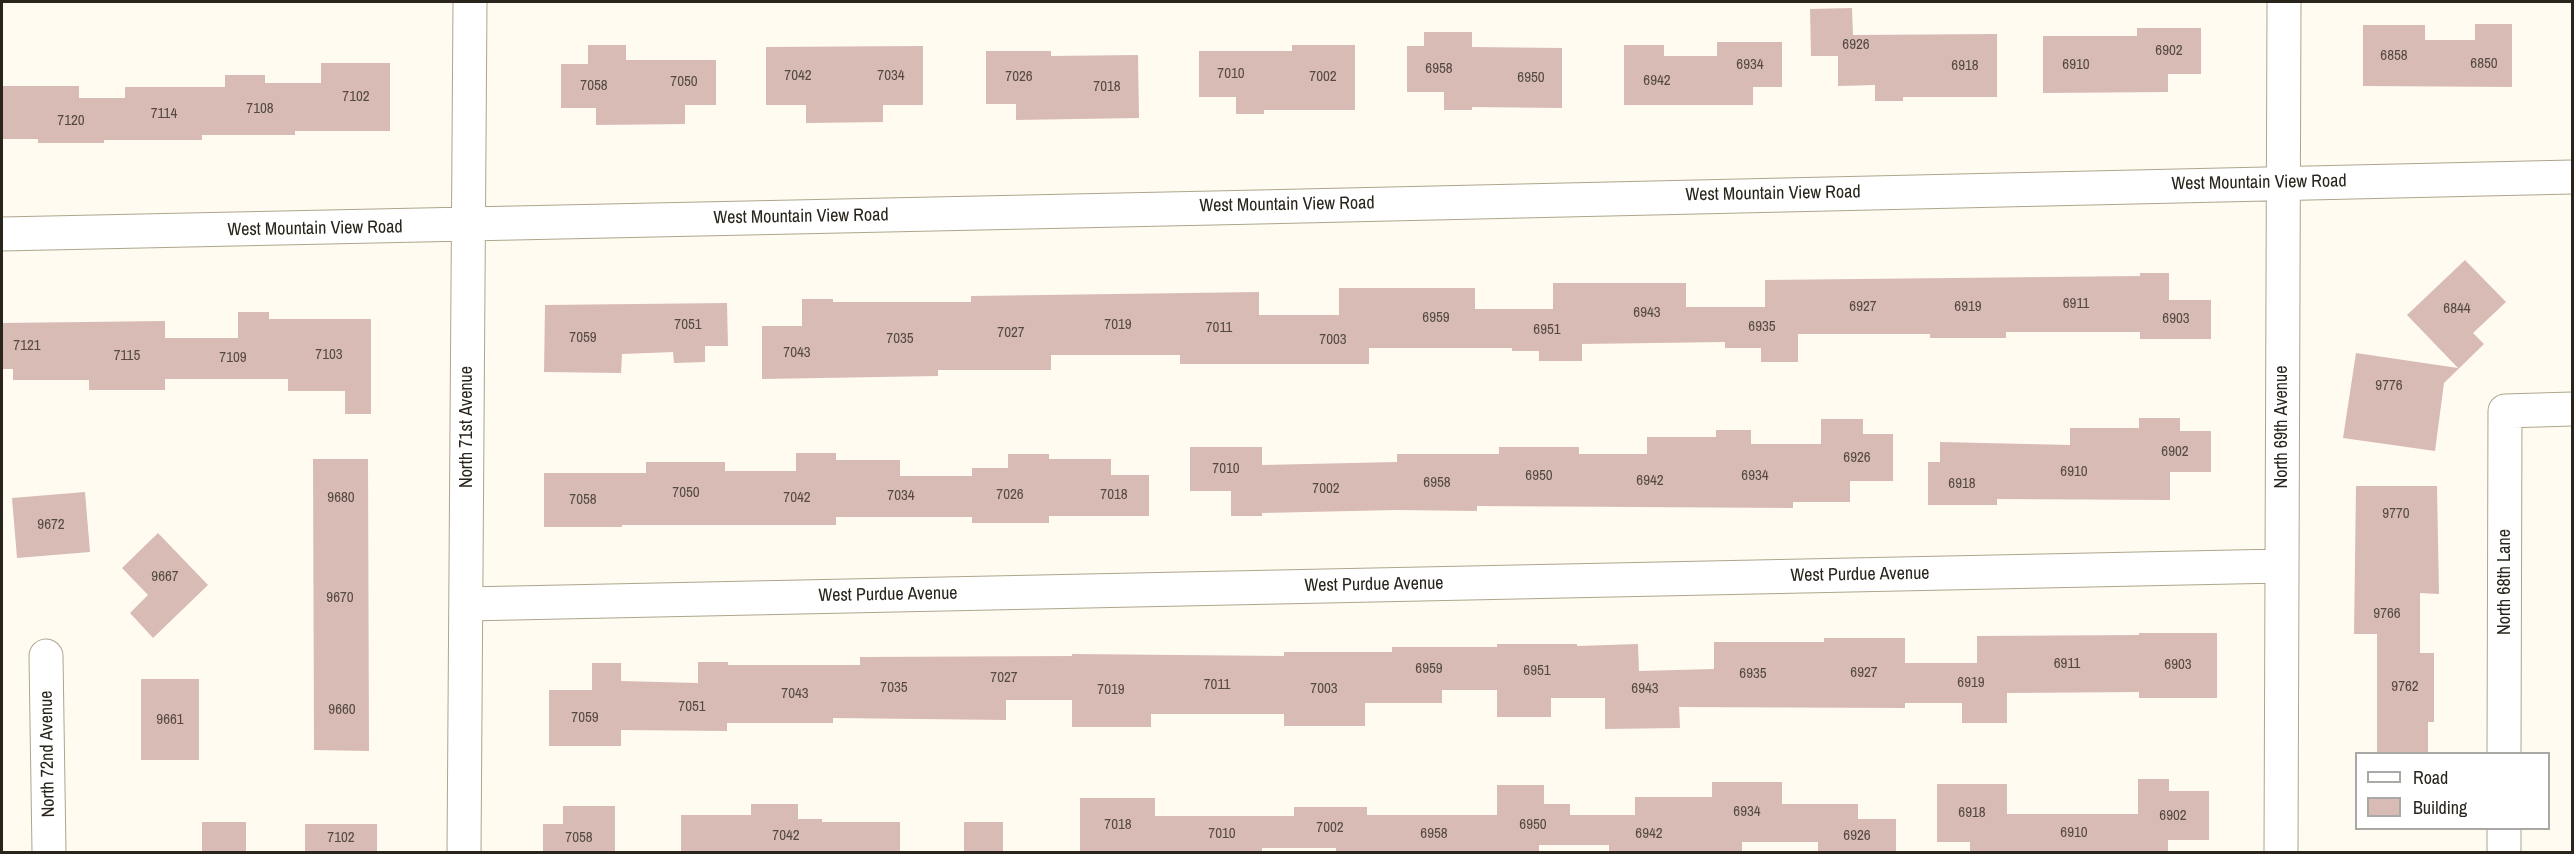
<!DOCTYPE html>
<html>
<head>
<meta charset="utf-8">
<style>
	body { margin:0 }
	#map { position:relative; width:2574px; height:854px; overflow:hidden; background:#fffbf1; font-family:"Archivo Narrow",sans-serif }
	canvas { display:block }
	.frame { position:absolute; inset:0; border:3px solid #29251c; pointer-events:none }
	.legend { position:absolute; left:2355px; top:752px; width:195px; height:78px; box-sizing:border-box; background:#fff; border:2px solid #a9a8a4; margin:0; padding:8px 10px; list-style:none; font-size:18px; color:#29251c }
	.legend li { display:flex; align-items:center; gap:12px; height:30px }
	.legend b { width:30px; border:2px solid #a9a8a4 }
</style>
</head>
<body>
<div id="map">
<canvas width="2574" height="854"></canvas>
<div class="frame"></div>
<ul class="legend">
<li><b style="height:8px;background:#fff"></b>Road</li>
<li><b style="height:16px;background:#d9bbb6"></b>Building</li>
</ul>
</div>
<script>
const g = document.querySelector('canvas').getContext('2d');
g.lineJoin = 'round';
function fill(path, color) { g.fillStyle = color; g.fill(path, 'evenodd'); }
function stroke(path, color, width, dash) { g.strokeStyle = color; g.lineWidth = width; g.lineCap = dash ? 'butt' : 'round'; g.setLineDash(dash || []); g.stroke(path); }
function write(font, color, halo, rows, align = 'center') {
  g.font = font + ' "Archivo Narrow",sans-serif'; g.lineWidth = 5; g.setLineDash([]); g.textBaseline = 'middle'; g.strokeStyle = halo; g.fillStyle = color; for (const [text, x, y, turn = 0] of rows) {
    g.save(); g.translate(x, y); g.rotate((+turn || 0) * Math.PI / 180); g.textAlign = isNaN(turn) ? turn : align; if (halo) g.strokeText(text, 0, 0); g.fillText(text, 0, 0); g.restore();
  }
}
const building = new Path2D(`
	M 1852,8 L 1853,35 L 1997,34 L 1997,97 L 1903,97 L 1903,101 L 1875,101 L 1875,85 L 1838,86 L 1838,56 L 1811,56 L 1810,9 Z
	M 2475,24 L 2512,24 L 2512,87 L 2363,86 L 2363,25 L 2425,25 L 2425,40 L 2475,40 Z
	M 2137,28 L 2201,28 L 2201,74 L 2168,74 L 2168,92 L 2043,93 L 2043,36 L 2137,36 Z
	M 1424,32 L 1472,32 L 1472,47 L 1562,48 L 1562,108 L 1472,107 L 1472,110 L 1444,110 L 1444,92 L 1407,92 L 1407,46 L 1424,46 Z
	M 1717,42 L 1782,42 L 1782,87 L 1753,87 L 1753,105 L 1624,105 L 1624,45 L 1664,45 L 1664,56 L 1717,56 Z
	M 588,45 L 626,45 L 626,60 L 716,60 L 716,105 L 685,105 L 685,124 L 596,125 L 596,108 L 561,108 L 561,64 L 588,64 Z
	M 1292,45 L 1355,45 L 1355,110 L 1264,110 L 1264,114 L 1236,114 L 1236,97 L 1199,97 L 1199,51 L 1292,51 Z
	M 923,46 L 923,105 L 883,105 L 883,122 L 806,123 L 806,105 L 766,105 L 766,47 Z
	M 986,51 L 1051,51 L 1051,56 L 1138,55 L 1139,118 L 1016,120 L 1016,104 L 986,104 Z
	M 321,63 L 390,63 L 390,131 L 295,131 L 295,135 L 202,135 L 202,140 L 104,140 L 104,143 L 38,143 L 38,139 L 2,139 L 2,86 L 79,86 L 79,98 L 125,98 L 125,87 L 225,87 L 225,75 L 265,75 L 265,83 L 321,83 Z
	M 2465,260 L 2506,302 L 2473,333 L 2484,344 L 2444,383 L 2435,451 L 2343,438 L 2356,353 L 2458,368 L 2407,315 Z
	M 2140,273 L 2169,273 L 2169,300 L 2211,300 L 2211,339 L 2140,339 L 2140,332 L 2006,332 L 2006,338 L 1930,338 L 1930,334 L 1798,334 L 1798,362 L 1761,362 L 1761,348 L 1725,348 L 1725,342 L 1582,344 L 1582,361 L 1539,361 L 1539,351 L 1512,351 L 1512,348 L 1369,348 L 1369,364 L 1180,364 L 1180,355 L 1051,355 L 1051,370 L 938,370 L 938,376 L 762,379 L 762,326 L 802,326 L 802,299 L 833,299 L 833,302 L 971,302 L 971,296 L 1259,292 L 1259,315 L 1339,315 L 1339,288 L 1475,288 L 1475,309 L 1553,309 L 1553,283 L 1686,283 L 1686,307 L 1765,307 L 1765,280 L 2140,276 Z
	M 727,303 L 728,346 L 705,346 L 705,362 L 674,363 L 673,352 L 622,354 L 621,373 L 544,372 L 545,305 Z
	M 238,312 L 269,312 L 269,319 L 371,319 L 371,414 L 345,414 L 345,391 L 288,391 L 288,379 L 165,379 L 165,390 L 89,390 L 89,380 L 13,380 L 13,369 L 2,369 L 2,323 L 165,321 L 165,338 L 238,338 Z
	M 2139,418 L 2180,418 L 2180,431 L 2211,431 L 2211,472 L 2170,472 L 2170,500 L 1997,499 L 1997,505 L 1928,505 L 1928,462 L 1940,462 L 1940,442 L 2070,445 L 2070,428 L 2139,428 Z
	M 1821,419 L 1863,419 L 1863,434 L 1893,434 L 1893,481 L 1850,481 L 1850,502 L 1793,502 L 1793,508 L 1477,506 L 1477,511 L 1397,510 L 1262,513 L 1262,516 L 1231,516 L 1231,491 L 1190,491 L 1190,447 L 1262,447 L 1262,465 L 1397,462 L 1397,454 L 1499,454 L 1499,447 L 1579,447 L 1579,454 L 1647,454 L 1647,437 L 1716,437 L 1716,430 L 1751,430 L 1751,444 L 1821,444 Z
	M 796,453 L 836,453 L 836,460 L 900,460 L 900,476 L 972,476 L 972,468 L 1008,468 L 1008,454 L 1049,454 L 1049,459 L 1111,459 L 1111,475 L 1149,475 L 1149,516 L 1049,516 L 1049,523 L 972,523 L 972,517 L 836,517 L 836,525 L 622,525 L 622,527 L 544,527 L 544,473 L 646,473 L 646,462 L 725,462 L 725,471 L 796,471 Z
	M 313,459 L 368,459 L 369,751 L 314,750 Z
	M 2356,486 L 2437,486 L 2439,594 L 2420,593 L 2420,653 L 2434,653 L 2434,722 L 2428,722 L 2428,753 L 2377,753 L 2377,634 L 2354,634 Z
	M 85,492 L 90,552 L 17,558 L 12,498 Z
	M 158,533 L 208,585 L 153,638 L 130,613 L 148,595 L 122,568 Z
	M 2139,633 L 2217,633 L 2217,698 L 2139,698 L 2139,692 L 2007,693 L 2007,723 L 1962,723 L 1962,703 L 1905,703 L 1905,708 L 1679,707 L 1680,728 L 1605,729 L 1605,698 L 1551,698 L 1551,717 L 1497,717 L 1497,690 L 1442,690 L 1442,703 L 1365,703 L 1365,726 L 1284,726 L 1284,714 L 1151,714 L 1151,727 L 1072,727 L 1072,700 L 1006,700 L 1006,720 L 833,718 L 833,723 L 727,723 L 727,731 L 621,730 L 621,746 L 549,746 L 549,690 L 592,690 L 592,663 L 621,663 L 621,681 L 698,683 L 698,662 L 728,662 L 728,665 L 860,665 L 860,657 L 1072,656 L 1072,654 L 1284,656 L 1284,652 L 1392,652 L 1392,647 L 1497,647 L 1497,644 L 1577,644 L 1577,646 L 1638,644 L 1639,671 L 1714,669 L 1714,642 L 1824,642 L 1824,638 L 1905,638 L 1905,663 L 1977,663 L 1977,636 L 2139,635 Z
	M 141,679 L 199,679 L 199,760 L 141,760 Z
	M 2138,779 L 2169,779 L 2169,791 L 2209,791 L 2209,840 L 2168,840 L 2168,852 L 1970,852 L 1970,842 L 1937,842 L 1937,784 L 2007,784 L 2007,814 L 2138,814 Z
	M 1712,782 L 1782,782 L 1782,804 L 1858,804 L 1858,819 L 1896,819 L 1896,852 L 1818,852 L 1818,842 L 1742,842 L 1742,852 L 1609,852 L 1609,845 L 1539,845 L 1539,852 L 1336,852 L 1336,848 L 1262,848 L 1262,852 L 1080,852 L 1080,798 L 1155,798 L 1155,816 L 1294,816 L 1294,807 L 1367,807 L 1367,815 L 1497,815 L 1497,785 L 1544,785 L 1544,804 L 1570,804 L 1570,815 L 1635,815 L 1635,797 L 1712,797 Z
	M 751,804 L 798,804 L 798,819 L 822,819 L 822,822 L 900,822 L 900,852 L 681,852 L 681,815 L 751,815 Z
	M 563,806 L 615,806 L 615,852 L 543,852 L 543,824 L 563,824 Z
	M 202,822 L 246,822 L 246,852 L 202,852 Z
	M 964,822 L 1003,822 L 1003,852 L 964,852 Z
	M 305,824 L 377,824 L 377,852 L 305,852 Z`);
const minor = new Path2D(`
	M 2,234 C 859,219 1715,194 2572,177
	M 466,604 L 2281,566
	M 46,656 L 49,852
	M 2504,754 L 2505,411 L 2572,409
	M 464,852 L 470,2
	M 2281,852 L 2284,2
	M 2504,852 L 2504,828`);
const numberNames = [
	["6926",1856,45],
	["6902",2169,51],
	["6858",2394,56],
	["6850",2484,64],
	["6934",1750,65],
	["6910",2076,65],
	["6918",1965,66],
	["6958",1439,69],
	["7010",1231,74],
	["7042",798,76],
	["7034",891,76],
	["7026",1019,77],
	["7002",1323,77],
	["6950",1531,78],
	["6942",1657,81],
	["7050",684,82],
	["7058",594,86],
	["7018",1107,87],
	["7102",356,97],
	["7108",260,109],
	["7114",164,114],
	["7120",71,121],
	["6911",2076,304],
	["6927",1863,307],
	["6919",1968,307],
	["6844",2457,309],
	["6943",1647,313],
	["6959",1436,318],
	["6903",2176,319],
	["7051",688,325],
	["7019",1118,325],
	["6935",1762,327],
	["7011",1219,328],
	["6951",1547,330],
	["7027",1011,333],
	["7059",583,338],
	["7035",900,339],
	["7003",1333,340],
	["7121",27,346],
	["7043",797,353],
	["7103",329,355],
	["7115",127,356],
	["7109",233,358],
	["9776",2389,386],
	["6902",2175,452],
	["6926",1857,458],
	["7010",1226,469],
	["6910",2074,472],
	["6950",1539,476],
	["6934",1755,476],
	["6942",1650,481],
	["6958",1437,483],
	["6918",1962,484],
	["7002",1326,489],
	["7050",686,493],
	["7026",1010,495],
	["7018",1114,495],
	["7034",901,496],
	["9680",341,498],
	["7042",797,498],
	["7058",583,500],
	["9770",2396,514],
	["9672",51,525],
	["9667",165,577],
	["9670",340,598],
	["9766",2387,614],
	["6911",2067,664],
	["6903",2178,665],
	["6959",1429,669],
	["6951",1537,671],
	["6927",1864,673],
	["6935",1753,674],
	["7027",1004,678],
	["6919",1971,683],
	["7011",1217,685],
	["9762",2405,687],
	["7035",894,688],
	["7003",1324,689],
	["6943",1645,689],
	["7019",1111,690],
	["7043",795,694],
	["7051",692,707],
	["9660",342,710],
	["7059",585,718],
	["9661",170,720],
	["6934",1747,812],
	["6918",1972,813],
	["6902",2173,816],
	["7018",1118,825],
	["6950",1533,825],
	["7002",1330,828],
	["6910",2074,833],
	["7010",1222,834],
	["6958",1434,834],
	["6942",1649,834],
	["7042",786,836],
	["6926",1857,836],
	["7102",341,838],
	["7058",579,838]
];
const streetNames = [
	["West Mountain View Road",2259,183,-1],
	["West Mountain View Road",1773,194,-1],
	["West Mountain View Road",1287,205,-1],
	["West Mountain View Road",801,217,-1],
	["West Mountain View Road",315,229,-1],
	["North 71st Avenue",467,427,-90],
	["North 69th Avenue",2282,427,-90],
	["West Purdue Avenue",1860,575,-1],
	["North 68th Lane",2505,582,-90],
	["West Purdue Avenue",1374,585,-1],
	["West Purdue Avenue",888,595,-1],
	["North 72nd Avenue",48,754,-91]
];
fill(building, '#d9bbb6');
stroke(minor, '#aea58c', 35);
stroke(minor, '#fff', 33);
write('15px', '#554a42', null, numberNames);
write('18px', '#29251c', '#fff', streetNames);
</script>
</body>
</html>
